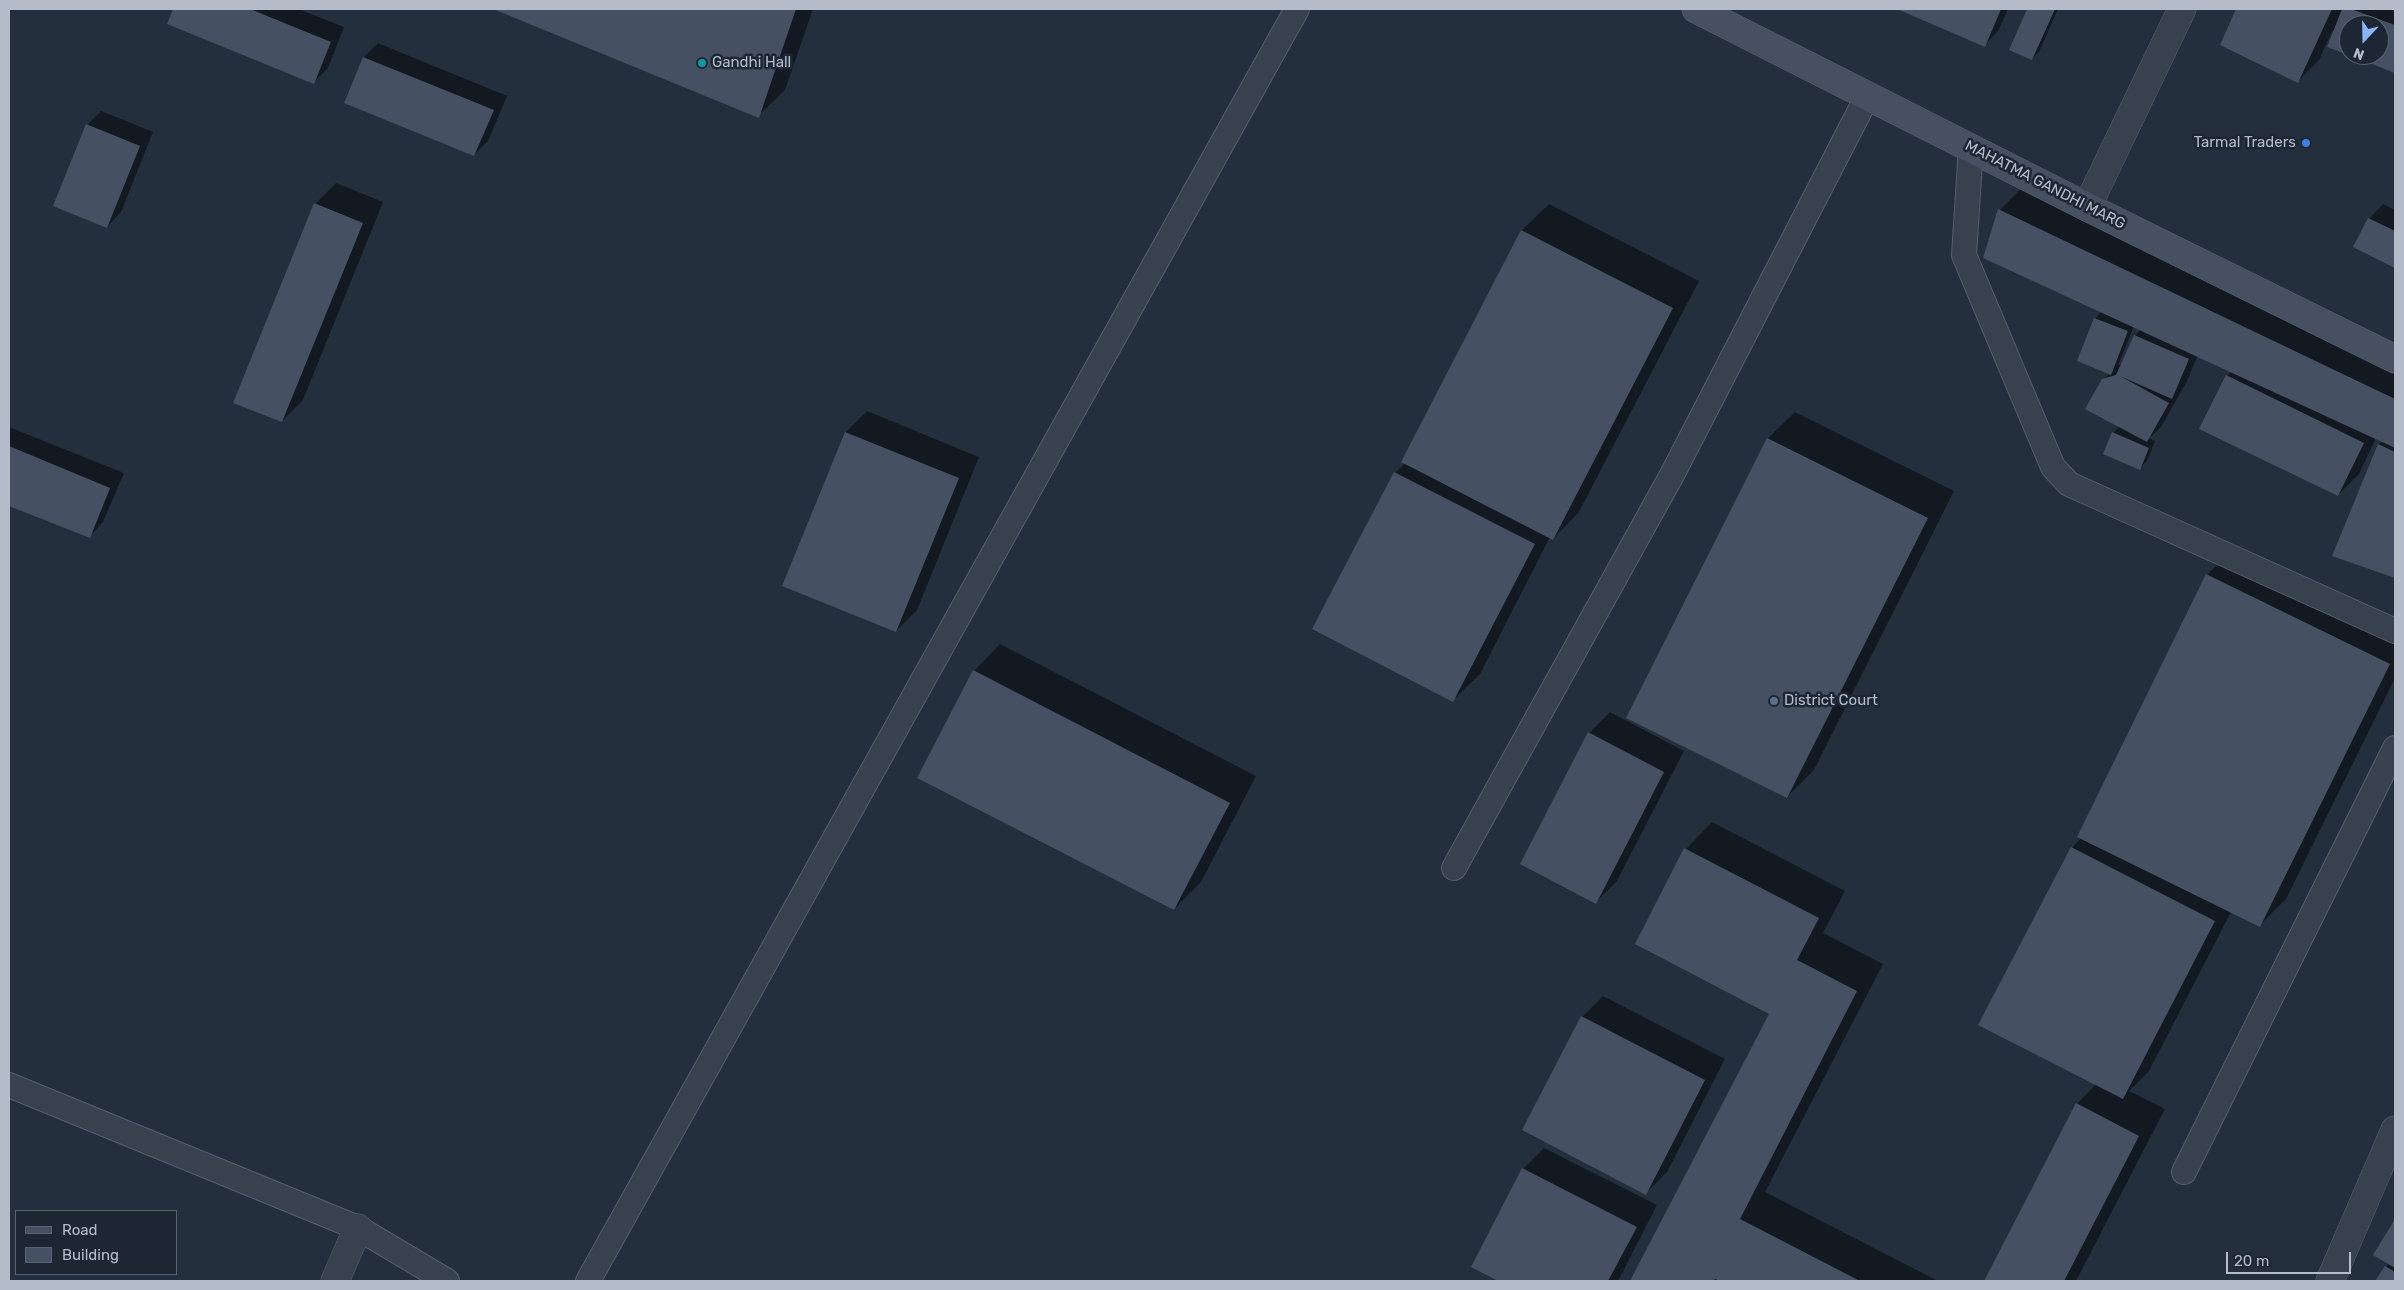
<!DOCTYPE html>
<html>
<head>
<meta charset="utf-8">
<style>
	body { margin:0 }
	#map { position:relative; width:2404px; height:1290px; overflow:hidden; background:#242f3e; font-family:Rubik,sans-serif }
	canvas { display:block }
	.frame { position:absolute; inset:0; border:10px solid #b4bcc9; pointer-events:none }
	.legend { position:absolute; left:15px; top:1210px; width:162px; height:65px; box-sizing:border-box; background:#1d2633; border:1px solid #59626f; margin:0; padding:6px 9px; list-style:none; font-size:15px; color:#b4bcc9 }
	.legend li { display:flex; align-items:center; gap:10px; height:25px }
	.legend b { width:25px; border:1px solid #59626f }
	.north { position:absolute; left:2339px; top:15px; width:50px; height:50px; box-sizing:border-box; background:#1d2633; border:1px solid #59626f; border-radius:50%; rotate:201deg; font-size:14px; font-weight:700; line-height:20px; text-align:center; color:#b4bcc9 }
	.north::after { content:''; display:block; margin:auto; width:18px; height:22px; background:#8ab4f8; clip-path:polygon(50% 0,100% 100%,50% 72%,0 100%) }
	.scale { position:absolute; left:2226px; top:1252px; width:125px; height:22px; box-sizing:border-box; border:2px solid #b4bcc9; border-top:0; padding-left:6px; font-size:15px; line-height:18px; white-space:nowrap; color:#b4bcc9; -webkit-text-stroke:4px #1d2633; paint-order:stroke }
</style>
</head>
<body>
<div id="map">
<canvas width="2404" height="1290"></canvas>
<div class="frame"></div>
<ul class="legend">
<li><b style="height:6px;background:#465061"></b>Road</li>
<li><b style="height:14px;background:#455162"></b>Building</li>
</ul>
<div class="north">N</div>
<div class="scale">20 m</div>
</div>
<script>
const g = document.querySelector('canvas').getContext('2d');
g.lineJoin = 'round';
function fill(path, color) { g.fillStyle = color; g.fill(path, 'evenodd'); }
function stroke(path, color, width, dash) { g.strokeStyle = color; g.lineWidth = width; g.lineCap = dash ? 'butt' : 'round'; g.setLineDash(dash || []); g.stroke(path); }
function write(font, color, halo, rows, align = 'center') {
  g.font = font + ' Rubik,sans-serif'; g.lineWidth = 5; g.setLineDash([]); g.textBaseline = 'middle'; g.strokeStyle = halo; g.fillStyle = color; for (const [text, x, y, turn = 0] of rows) {
    g.save(); g.translate(x, y); g.rotate((+turn || 0) * Math.PI / 180); g.textAlign = isNaN(turn) ? turn : align; if (halo) g.strokeText(text, 0, 0); g.fillText(text, 0, 0); g.restore();
  }
}
const shadow = new Path2D(`
	M 174,9 L 299,9 L 344,27 L 328,68 L 314,82 L 169,24 Z
	M 496,9 L 813,9 L 785,90 L 758,116 Z
	M 1900,9 L 2008,9 L 1998,31 L 1984,46 Z
	M 2029,9 L 2058,9 L 2039,52 L 2032,59 L 2011,49 Z
	M 2238,9 L 2395,9 L 2395,72 L 2352,55 L 2379,55 L 2379,25 L 2349,25 L 2349,54 L 2332,31 L 2319,60 L 2298,81 L 2222,45 Z
	M 378,43 L 507,96 L 488,141 L 474,155 L 364,57 Z
	M 101,111 L 153,132 L 121,212 L 107,227 L 87,125 Z
	M 336,183 L 383,202 L 303,400 L 282,421 L 315,204 Z
	M 2026,183 L 2395,359 L 2395,576 L 2334,555 L 2379,445 L 2383,441 L 2376,438 L 2359,474 L 2338,495 L 2227,376 L 2232,371 L 2198,355 L 2186,383 L 2161,427 L 2149,438 L 2155,441 L 2147,461 L 2140,468 L 2113,433 L 2120,426 L 2103,380 L 2110,373 L 2079,360 L 2096,318 L 2102,311 L 1984,257 L 2000,210 ZM 2134,326 L 2141,329 L 2135,336 L 2122,364 L 2118,365 Z
	M 1549,204 L 1699,281 L 1579,512 L 1553,539 L 1550,537 L 1480,674 L 1453,700 L 1395,473 L 1405,463 L 1403,461 L 1522,230 Z
	M 2383,204 L 2395,210 L 2395,266 L 2355,246 L 2369,219 Z
	M 867,411 L 979,457 L 917,610 L 896,631 L 783,585 L 846,432 Z
	M 1795,412 L 1954,491 L 1814,770 L 1787,797 L 1628,717 L 1768,438 Z
	M 9,427 L 124,473 L 103,522 L 89,537 L 9,504 Z
	M 2234,548 L 2395,627 L 2395,678 L 2286,899 L 2259,926 L 2231,912 L 2149,1071 L 2129,1091 L 2165,1109 L 2076,1281 L 1985,1281 L 2077,1104 L 2096,1084 L 2072,848 L 2081,838 L 2078,837 L 2207,575 Z
	M 1000,644 L 1256,776 L 1201,882 L 1174,909 L 974,671 Z
	M 1610,712 L 1684,751 L 1617,881 L 1596,902 L 1589,733 Z
	M 1712,822 L 1845,891 L 1823,933 L 1883,964 L 1765,1192 L 1938,1281 L 1632,1281 L 1771,1013 L 1686,849 Z
	M 1603,996 L 1725,1059 L 1667,1172 L 1646,1193 L 1582,1017 Z
	M 1544,1148 L 1657,1205 L 1618,1281 L 1501,1281 L 1473,1267 L 1523,1169 Z
	M 2395,1222 L 2395,1281 L 2376,1281 L 2389,1263 L 2375,1254 Z`);
const building = new Path2D(`
	M 173,9 L 250,9 L 331,42 L 314,84 L 167,24 Z
	M 493,9 L 796,9 L 759,118 Z
	M 1897,9 L 2001,9 L 1985,47 Z
	M 2027,9 L 2055,9 L 2032,60 L 2009,50 Z
	M 2236,9 L 2332,9 L 2298,83 L 2220,45 Z
	M 2342,9 L 2351,9 L 2395,25 L 2395,73 L 2349,55 L 2379,55 L 2379,25 L 2349,25 L 2349,55 L 2327,47 Z
	M 363,57 L 494,110 L 474,156 L 344,103 Z
	M 86,124 L 140,146 L 107,228 L 53,206 Z
	M 314,203 L 363,223 L 282,422 L 233,403 Z
	M 1998,209 L 2395,399 L 2395,448 L 1983,258 Z
	M 2368,218 L 2395,231 L 2395,268 L 2353,247 Z
	M 1521,230 L 1673,308 L 1553,540 L 1401,462 Z
	M 2094,318 L 2128,331 L 2111,375 L 2077,361 Z
	M 2134,335 L 2189,359 L 2172,399 L 2120,376 L 2169,403 L 2147,442 L 2085,409 L 2102,379 L 2116,375 Z
	M 2226,375 L 2364,443 L 2338,496 L 2199,429 Z
	M 845,432 L 959,478 L 896,632 L 782,586 Z
	M 2112,432 L 2149,448 L 2140,470 L 2103,454 Z
	M 1767,438 L 1928,518 L 1787,798 L 1626,718 Z
	M 2378,444 L 2395,452 L 2395,578 L 2332,556 Z
	M 9,446 L 110,488 L 90,538 L 9,506 Z
	M 1394,472 L 1535,544 L 1453,702 L 1312,629 Z
	M 2206,574 L 2390,664 L 2260,927 L 2077,837 Z
	M 973,670 L 1230,803 L 1174,910 L 917,778 Z
	M 1588,732 L 1664,772 L 1596,904 L 1520,864 Z
	M 2071,847 L 2215,921 L 2123,1099 L 1978,1025 Z
	M 1684,848 L 1819,918 L 1797,960 L 1857,991 L 1740,1219 L 1860,1281 L 1720,1281 L 1715,1279 L 1714,1281 L 1630,1281 L 1769,1014 L 1635,944 Z
	M 1581,1016 L 1705,1080 L 1646,1195 L 1522,1130 Z
	M 2076,1103 L 2139,1136 L 2064,1281 L 1984,1281 Z
	M 1522,1168 L 1637,1227 L 1608,1281 L 1498,1281 L 1471,1267 Z
	M 2395,1219 L 2395,1268 L 2373,1255 Z
	M 2385,1266 L 2395,1272 L 2395,1281 L 2375,1281 Z`);
const service = new Path2D(`
	M 1971,148 L 1964,255 L 2053,467 L 2069,484 L 2395,631
	M 1454,868 L 1673,473 L 1868,95
	M 9,1085 L 358,1228 L 447,1281
	M 2184,1172 L 2395,748
	M 588,1281 L 1297,9`);
const minor = new Path2D(`
	M 2087,207 L 2182,9
	M 335,1281 L 358,1228
	M 2330,1281 L 2395,1130`);
const secondary = new Path2D(`
	M 1696,9 L 2087,207 L 2395,359`);
const markers = [
	[702,63,5,"#0f9aa8"],
	[2306,143,5,"#3f7fe0"],
	[1774,701,5,"#5c6f8a"]
];
const poiNames = [
	["Gandhi Hall",712,63],
	["Tarmal Traders",2296,143,"right"],
	["District Court",1784,701]
];
const streetNames = [
	["MAHATMA GANDHI MARG",2045,185,27]
];
fill(shadow, '#0007');
fill(building, '#455162');
stroke(service, '#565f6c', 26);
stroke(minor, '#565f6c', 29);
stroke(secondary, '#565f6c', 29);
stroke(service, '#38414e', 24);
stroke(minor, '#38414e', 28);
stroke(secondary, '#465061', 28);
for (const [x, y, r, color] of markers) { const dot = new Path2D(); dot.arc(x, y, r, 0, 2 * Math.PI); g.fillStyle = color; g.fill(dot); stroke(dot, '#1d2633', 2); }
write('15px', '#b4bcc9', '#1d2633', poiNames, 'left');
write('15px', '#b4bcc9', '#1d2633', streetNames);
</script>
</body>
</html>
